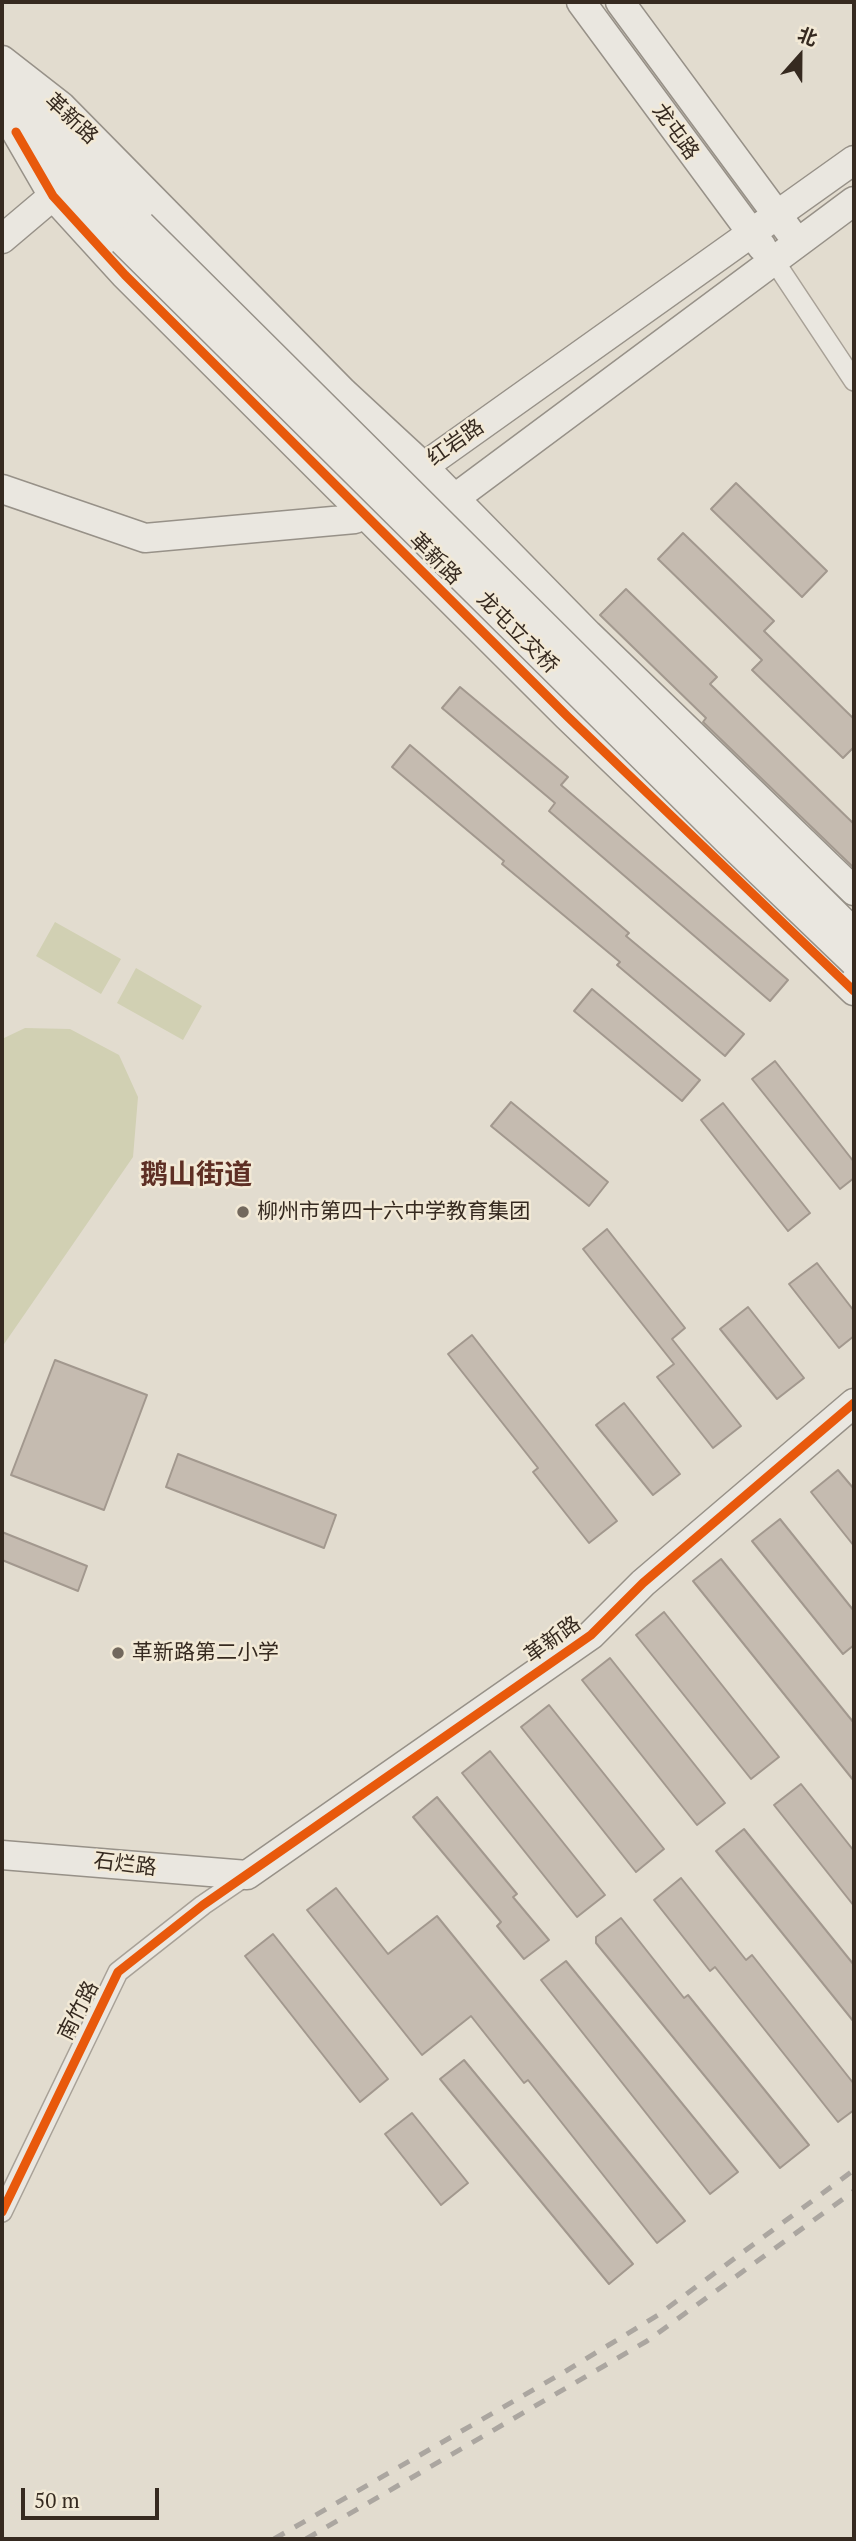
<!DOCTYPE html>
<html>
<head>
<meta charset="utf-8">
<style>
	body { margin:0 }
	#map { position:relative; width:856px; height:2541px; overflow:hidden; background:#e2dccf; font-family:"PT Serif","Noto Sans SC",serif }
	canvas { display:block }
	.frame { position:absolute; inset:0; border:4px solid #362a20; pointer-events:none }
	.north { position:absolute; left:765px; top:21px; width:70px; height:70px; -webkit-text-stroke:5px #f2e9d6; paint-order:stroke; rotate:21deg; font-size:19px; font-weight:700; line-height:28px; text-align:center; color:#362a20 }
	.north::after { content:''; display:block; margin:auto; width:24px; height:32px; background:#362a20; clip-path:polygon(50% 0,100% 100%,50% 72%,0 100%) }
	.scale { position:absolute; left:21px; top:2488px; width:138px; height:32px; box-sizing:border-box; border:4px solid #362a20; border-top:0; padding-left:9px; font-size:21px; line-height:24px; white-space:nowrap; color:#362a20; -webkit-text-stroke:5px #f2e9d6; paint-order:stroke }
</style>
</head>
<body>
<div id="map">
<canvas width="856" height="2541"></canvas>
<div class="frame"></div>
<div class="north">北</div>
<div class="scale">50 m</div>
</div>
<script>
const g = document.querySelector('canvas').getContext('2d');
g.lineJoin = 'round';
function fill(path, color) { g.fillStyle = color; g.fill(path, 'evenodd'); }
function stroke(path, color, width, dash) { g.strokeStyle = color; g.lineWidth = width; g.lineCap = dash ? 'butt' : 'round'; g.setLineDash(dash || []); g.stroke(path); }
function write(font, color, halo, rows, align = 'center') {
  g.font = font + ' "PT Serif","Noto Sans SC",serif'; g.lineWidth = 5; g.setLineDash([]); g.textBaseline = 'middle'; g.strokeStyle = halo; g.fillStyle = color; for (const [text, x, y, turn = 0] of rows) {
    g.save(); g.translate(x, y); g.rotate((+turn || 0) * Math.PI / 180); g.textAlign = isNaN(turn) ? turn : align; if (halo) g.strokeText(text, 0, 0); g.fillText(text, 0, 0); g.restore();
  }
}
const green = new Path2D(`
	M 55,922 L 121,959 L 101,994 L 36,956 Z
	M 136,968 L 202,1006 L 183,1040 L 117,1003 Z
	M 25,1028 L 70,1029 L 119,1055 L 138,1097 L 133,1157 L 2,1347 L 2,1039 Z`);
const building = new Path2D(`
	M 736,483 L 827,571 L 802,597 L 711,509 Z
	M 683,533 L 774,621 L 764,631 L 854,719 L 854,747 L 843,758 L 752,670 L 762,660 L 658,559 Z
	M 626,589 L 717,677 L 710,684 L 854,824 L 854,868 L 703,722 L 706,718 L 600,615 Z
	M 460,687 L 568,777 L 561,785 L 788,980 L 770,1001 L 549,811 L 555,803 L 442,708 Z
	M 410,745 L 629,933 L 626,936 L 744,1034 L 725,1056 L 617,965 L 620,962 L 502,864 L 504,861 L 392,767 Z
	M 592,989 L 700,1080 L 682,1101 L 574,1011 Z
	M 775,1061 L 854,1162 L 854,1178 L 840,1189 L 752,1079 Z
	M 511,1102 L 608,1182 L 589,1206 L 491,1126 Z
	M 723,1103 L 810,1213 L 788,1231 L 701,1120 Z
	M 607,1229 L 685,1328 L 672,1339 L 741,1426 L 713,1448 L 657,1377 L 674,1364 L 583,1249 Z
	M 817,1263 L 854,1311 L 854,1336 L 839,1348 L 789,1284 Z
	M 748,1307 L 804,1378 L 777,1399 L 720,1329 Z
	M 472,1335 L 617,1521 L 589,1543 L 533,1472 L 538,1468 L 448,1354 Z
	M 55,1360 L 147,1395 L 104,1510 L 11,1475 Z
	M 624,1403 L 680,1474 L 653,1495 L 596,1425 Z
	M 178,1454 L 336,1515 L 324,1548 L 166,1487 Z
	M 838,1470 L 854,1489 L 854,1546 L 811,1492 Z
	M 780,1519 L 854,1611 L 854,1645 L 843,1654 L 752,1541 Z
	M 2,1532 L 87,1566 L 78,1591 L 2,1560 Z
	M 721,1559 L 854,1723 L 854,1781 L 693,1581 Z
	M 664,1612 L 779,1757 L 751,1779 L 636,1635 Z
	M 610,1658 L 725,1803 L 697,1825 L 582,1680 Z
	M 549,1705 L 664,1849 L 636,1872 L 521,1727 Z
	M 490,1751 L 605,1895 L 577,1917 L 462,1773 Z
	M 801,1784 L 854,1851 L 854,1906 L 774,1805 Z
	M 437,1797 L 517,1894 L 513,1897 L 549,1940 L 524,1959 L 497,1926 L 501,1922 L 413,1817 Z
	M 744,1829 L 854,1965 L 854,2022 L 716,1851 Z
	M 681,1878 L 746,1960 L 752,1955 L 854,2084 L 854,2110 L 838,2122 L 715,1967 L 710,1971 L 654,1900 Z
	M 336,1888 L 388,1954 L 437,1916 L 685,2221 L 657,2243 L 528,2080 L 524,2083 L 471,2016 L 422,2055 L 307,1910 Z
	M 621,1918 L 684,1998 L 688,1995 L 809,2145 L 780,2168 L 596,1943 L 596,1937 Z
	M 273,1934 L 388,2079 L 360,2102 L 245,1956 Z
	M 566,1961 L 738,2172 L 710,2194 L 541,1980 Z
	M 464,2060 L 633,2264 L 609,2284 L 440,2079 Z
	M 412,2113 L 468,2183 L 441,2205 L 385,2134 Z`);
const street = new Path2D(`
	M 773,259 L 854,381
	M 2,2212 L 118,1972 L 203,1905 L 247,1875`);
const secondary = new Path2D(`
	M 581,2 L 762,247
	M 620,2 L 789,231
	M 2,60 L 61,106 L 343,392 L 423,466 L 588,634 L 854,891
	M 2,81 L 141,225
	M 2,117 L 123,241
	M 16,132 L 53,196 L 125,275 L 567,716 L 854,991
	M 2,239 L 67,184
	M 409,477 L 854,160
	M 2,489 L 145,538 L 355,519 L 377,502
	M 436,501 L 455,498 L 854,201
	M 2,1855 L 247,1875 L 591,1635 L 643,1583 L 854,1403`);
const rail = new Path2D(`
	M 274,2539 L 566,2371 L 658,2315 L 854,2170
	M 306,2539 L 647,2341 L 854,2191`);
const secondaryBridge = new Path2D(`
	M 141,225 L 854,933
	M 123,241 L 728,841 L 854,962`);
const cycleway = new Path2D(`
	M 16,132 L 53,196 L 125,275 L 567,716 L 854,991
	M 2,2212 L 118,1972 L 203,1905 L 591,1635 L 643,1583 L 854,1403`);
const markers = [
	[243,1212,7,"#72685d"],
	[118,1653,7,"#72685d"]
];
const streetNames = [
	["革新路",71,119,43],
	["龙屯路",675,132,54],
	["红岩路",456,443,-35],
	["革新路",435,559,45],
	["龙屯立交桥",517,633,45],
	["革新路",553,1640,-36],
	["石烂路",125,1865,7],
	["南竹路",79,2011,-63]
];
const poiNames = [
	["柳州市第四十六中学教育集团",257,1212],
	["革新路第二小学",132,1653]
];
const districtNames = [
	["鹅山街道",196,1176]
];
fill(green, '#d1d0b3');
fill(building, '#c5bbb0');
stroke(building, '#a2988e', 2);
stroke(street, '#a8a197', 22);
stroke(secondary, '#979188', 31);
stroke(street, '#eae7e0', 19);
stroke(secondary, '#eae7e0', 28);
stroke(rail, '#aba6a0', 5, [12, 12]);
stroke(secondaryBridge, '#979188', 31, []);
stroke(secondaryBridge, '#eae7e0', 28);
stroke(cycleway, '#e8590c', 9);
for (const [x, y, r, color] of markers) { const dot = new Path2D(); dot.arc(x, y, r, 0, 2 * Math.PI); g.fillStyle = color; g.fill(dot); stroke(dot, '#f2e9d6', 2.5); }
write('21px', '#362a20', '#f2e9d6', streetNames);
write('21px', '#362a20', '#f2e9d6', poiNames, 'left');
write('bold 28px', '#5e2f24', '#f2e9d6', districtNames);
</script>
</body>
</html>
